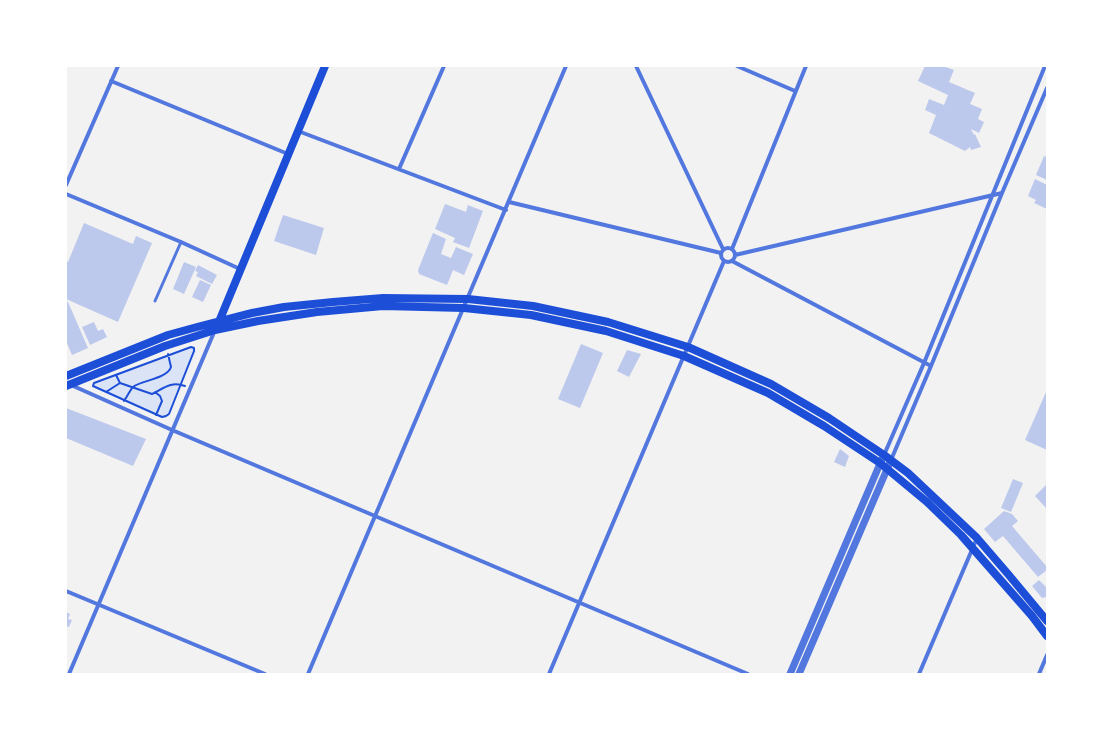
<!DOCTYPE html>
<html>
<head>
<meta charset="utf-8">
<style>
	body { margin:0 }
	#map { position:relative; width:1113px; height:740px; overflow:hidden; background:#f2f2f2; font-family:Cabin,sans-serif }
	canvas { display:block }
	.frame { position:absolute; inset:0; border:67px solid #fff; pointer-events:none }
</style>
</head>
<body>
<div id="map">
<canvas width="1113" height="740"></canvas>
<div class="frame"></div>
</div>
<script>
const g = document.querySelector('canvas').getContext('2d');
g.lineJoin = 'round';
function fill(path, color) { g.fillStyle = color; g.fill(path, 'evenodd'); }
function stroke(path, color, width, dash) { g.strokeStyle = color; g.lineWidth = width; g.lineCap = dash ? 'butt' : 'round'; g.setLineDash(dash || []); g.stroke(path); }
const green = new Path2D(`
	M 191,346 L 194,346 L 196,351 L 170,413 C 168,417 166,418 162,418 L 92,387 L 92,383 L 96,381 Z`);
const building = new Path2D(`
	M 925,66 L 943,66 L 954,70 L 949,82 L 975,93 L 970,104 L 982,109 L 978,119 L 984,122 L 979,133 L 971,129 L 974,135 L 975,134 L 981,147 L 971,150 L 970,147 L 965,151 L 929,133 L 936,115 L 925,110 L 929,99 L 944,105 L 948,95 L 918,81 Z
	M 1044,156 L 1047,157 L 1047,180 L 1036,175 Z
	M 1035,179 L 1047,185 L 1047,209 L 1034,203 L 1036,200 L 1028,196 Z
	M 445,204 L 466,212 L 468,205 L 483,211 L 469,248 L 453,242 L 455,238 L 435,229 Z
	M 283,215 L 324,228 L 316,255 L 274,241 Z
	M 84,223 L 133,244 L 136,236 L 152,243 L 118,322 L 66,299 L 66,261 L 68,262 Z
	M 433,233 L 446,239 L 441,254 L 451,258 L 456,247 L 473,254 L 464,275 L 453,270 L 447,285 L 419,274 L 418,270 Z
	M 184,262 L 196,267 L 184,294 L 173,289 Z
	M 198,265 L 217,275 L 212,284 L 196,276 L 198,272 L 195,271 Z
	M 200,280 L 211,285 L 203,302 L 192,297 Z
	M 66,301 L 68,302 L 88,348 L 72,355 L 66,341 Z
	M 94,322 L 98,331 L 103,329 L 107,337 L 90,345 L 82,327 Z
	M 581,344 L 603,353 L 580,408 L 558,399 Z
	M 627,350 L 641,354 L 629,377 L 617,371 Z
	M 1046,392 L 1047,393 L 1047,450 L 1025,440 Z
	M 66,408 L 146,439 L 133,466 L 66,438 Z
	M 840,449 L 849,456 L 845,467 L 834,462 Z
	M 1013,479 L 1023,483 L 1011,512 L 1001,508 Z
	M 1047,484 L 1047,509 L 1035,496 Z
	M 1004,511 L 1012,514 L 1018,521 L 1012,526 L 1047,567 L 1047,570 L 1038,577 L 1003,536 L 995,542 L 984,529 Z
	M 1039,580 L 1047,588 L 1046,597 L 1042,598 L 1032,586 Z
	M 66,612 L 70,614 L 68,619 L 72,620 L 69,627 L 66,626 Z`);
const path = new Path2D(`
	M 191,347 L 194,348 L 194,351 L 169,414 L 166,416 L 162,417 L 93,386 L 94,383 Z
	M 116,375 L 120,383 L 152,394 C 164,388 171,381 185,386
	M 106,392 L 120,383
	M 155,392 L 160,396 L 162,401 L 156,415
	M 124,401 C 127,397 130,390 133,387 C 142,380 167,379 171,367 L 168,354`);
const service = new Path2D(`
	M 155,301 L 181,242`);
const minor = new Path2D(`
	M 636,66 L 723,249
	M 737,66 L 795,91
	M 111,81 L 288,154
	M 298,131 L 506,210
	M 399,169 L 444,66
	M 66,185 L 118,66
	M 66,194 L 181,242 L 240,269
	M 509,202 L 721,253
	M721 255a7 7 0 1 1 14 0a7 7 0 1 1-14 0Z
	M 732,249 L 806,66
	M 735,255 L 1002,193
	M 732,261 L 931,366
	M 71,385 L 172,430 L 748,674
	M 884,455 L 924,363 L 1045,66
	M 891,460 L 931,366 L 1002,193 L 1047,88
	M 66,591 L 265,674
	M 69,674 L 215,330
	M 308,674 L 566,66
	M 549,674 L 724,261
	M 919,674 L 977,538
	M 1039,674 L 1047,655`);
const tertiary = new Path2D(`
	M 790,674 L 882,459
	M 799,674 L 891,460`);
const secondary = new Path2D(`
	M 218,324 L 325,66
	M 66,376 L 168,335 L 197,327 L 252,313 L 284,307 L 333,302 L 383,298 L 468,299 L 533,306 L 608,322 L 688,347 L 771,384 L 829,418 L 884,455 L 908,473 L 977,538 L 1008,574 L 1047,621
	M 66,386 L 165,346 L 215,330 L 258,321 L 317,312 L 383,306 L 464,308 L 531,315 L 606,331 L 684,356 L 768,393 L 824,426 L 880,463 L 927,502 L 961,535 L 1032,616 L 1047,636`);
fill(green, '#dbe4f7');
fill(building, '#bdc9ec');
stroke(path, '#1d4ed8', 2);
stroke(service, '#5277de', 3);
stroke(minor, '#5277de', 4);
stroke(tertiary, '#5277de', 7);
stroke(secondary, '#1d4ed8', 8);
</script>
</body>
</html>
